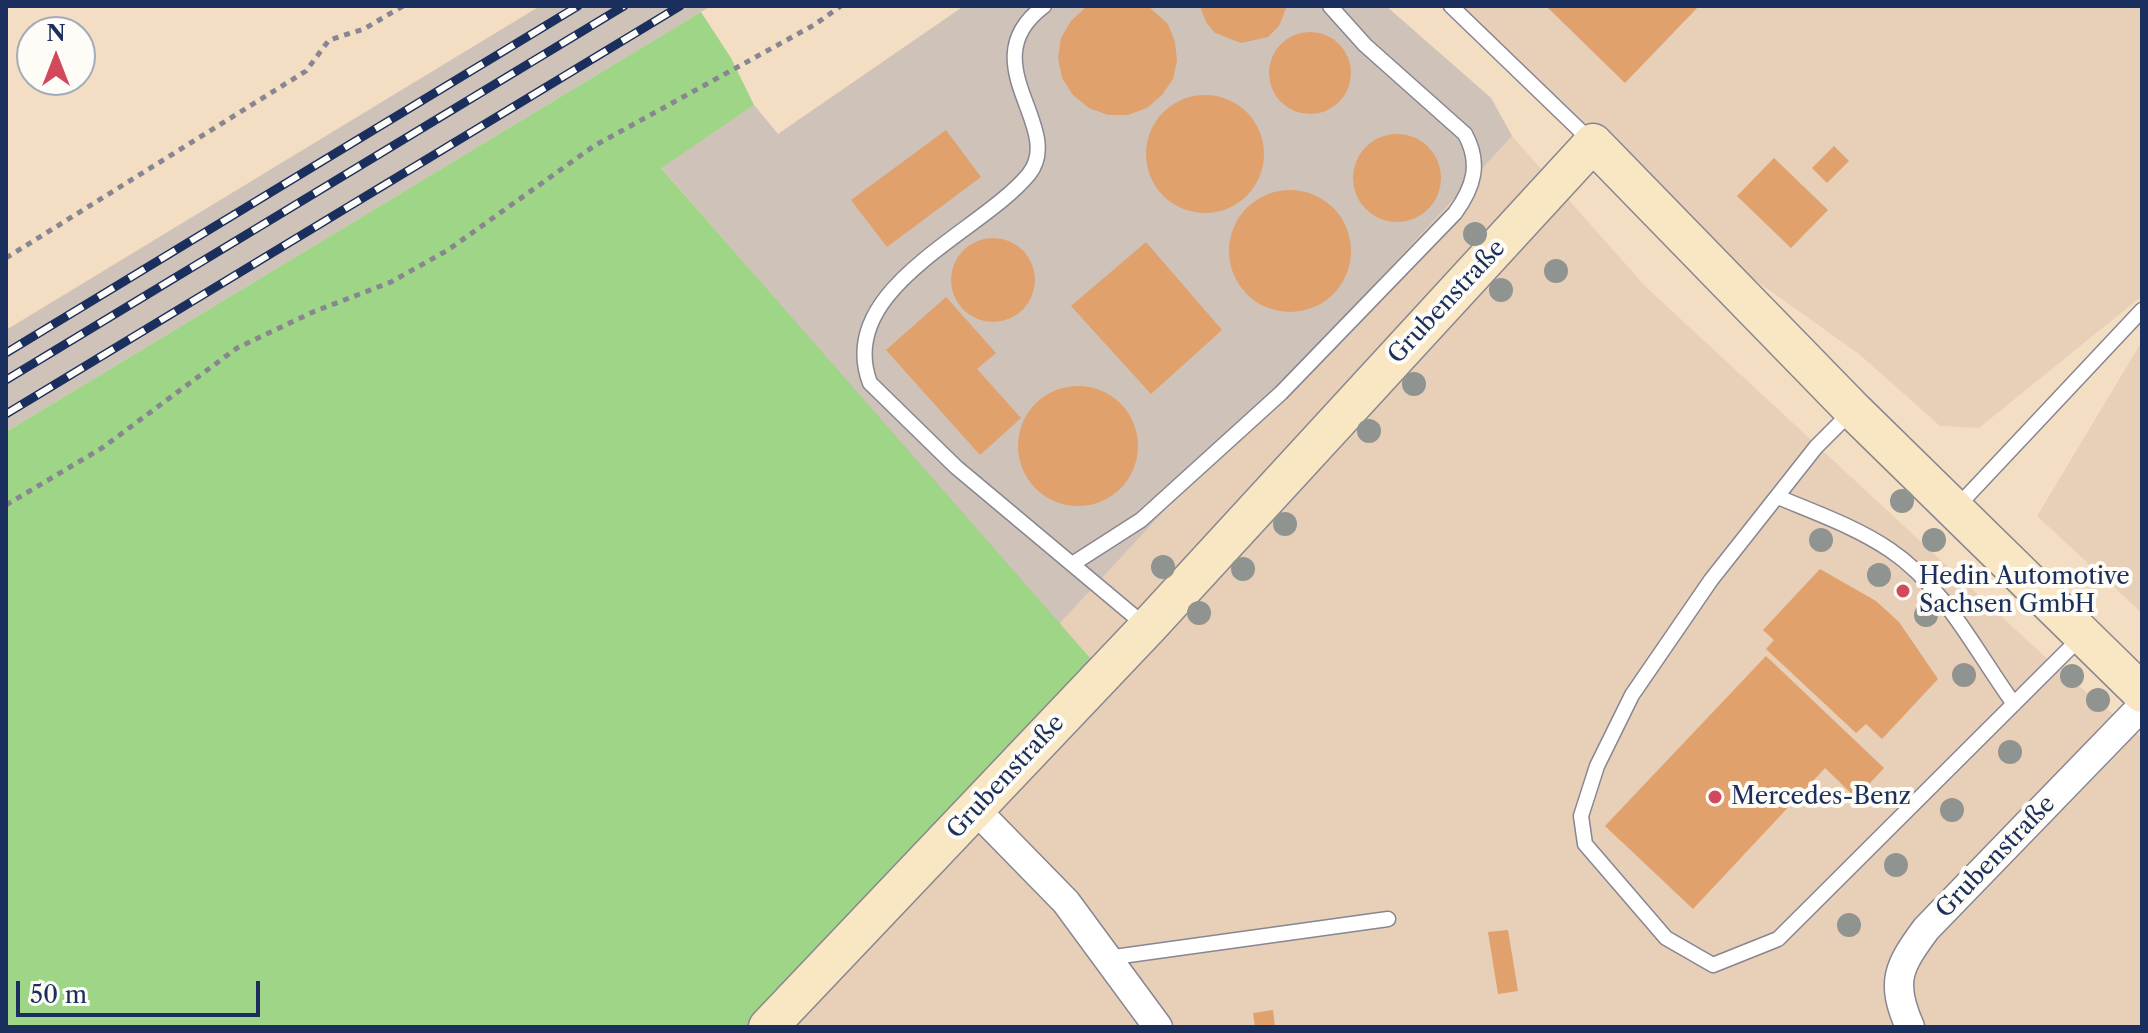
<!DOCTYPE html>
<html>
<head>
<meta charset="utf-8">
<style>
	body { margin:0 }
	#map { position:relative; width:2148px; height:1033px; overflow:hidden; background:#f4dec3; font-family:"Libre Caslon Text",serif }
	canvas { display:block }
	.frame { position:absolute; inset:0; border:8px solid #1b2f5e; pointer-events:none }
	.north { position:absolute; left:16px; top:16px; width:80px; height:80px; box-sizing:border-box; background:#fdfcf7; border:2px solid #a3aaba; border-radius:50%; rotate:0deg; font-size:22px; font-weight:700; line-height:32px; text-align:center; color:#1b2f5e }
	.north::after { content:''; display:block; margin:auto; width:28px; height:36px; background:#d1495b; clip-path:polygon(50% 0,100% 100%,50% 72%,0 100%) }
	.scale { position:absolute; left:16px; top:981px; width:244px; height:36px; box-sizing:border-box; border:4px solid #1b2f5e; border-top:0; padding-left:10px; font-size:24px; line-height:28px; white-space:nowrap; color:#1b2f5e; -webkit-text-stroke:6px #fdfcf7; paint-order:stroke }
</style>
</head>
<body>
<div id="map">
<canvas width="2148" height="1033"></canvas>
<div class="frame"></div>
<div class="north">N</div>
<div class="scale">50 m</div>
</div>
<script>
const g = document.querySelector('canvas').getContext('2d');
g.lineJoin = 'round';
function fill(path, color) { g.fillStyle = color; g.fill(path, 'evenodd'); }
function stroke(path, color, width, dash) { g.strokeStyle = color; g.lineWidth = width; g.lineCap = dash ? 'butt' : 'round'; g.setLineDash(dash || []); g.stroke(path); }
function write(font, color, halo, rows, align = 'center') {
  g.font = font + ' "Libre Caslon Text",serif'; g.lineWidth = 8; g.setLineDash([]); g.textBaseline = 'middle'; g.strokeStyle = halo; g.fillStyle = color; for (const [text, x, y, turn = 0] of rows) {
    g.save(); g.translate(x, y); g.rotate((+turn || 0) * Math.PI / 180); g.textAlign = isNaN(turn) ? turn : align; if (halo) g.strokeText(text, 0, 0); g.fillText(text, 0, 0); g.restore();
  }
}
const built = new Path2D(`
	M 964,6 L 1386,6 L 1491,98 L 1512,136 L 1645,286 L 2055,666 L 2142,738 L 2142,1027 L 6,1027 L 6,540 L 661,167 L 754,105 L 778,134 Z
	M 1451,6 L 2142,6 L 2142,296 L 1979,428 L 1940,426 L 1859,354 L 1662,214 Z
	M 2142,341 L 2142,613 L 2037,516 Z`);
const industrial = new Path2D(`
	M 540,6 L 711,6 L 6,432 L 6,330 Z
	M 964,6 L 1386,6 L 1491,98 L 1512,136 L 1058,625 L 661,167 L 754,105 L 778,134 Z`);
const green = new Path2D(`
	M 701,12 L 731,58 L 754,105 L 661,168 L 1104,674 L 768,1027 L 6,1027 L 6,432 Z`);
const building = new Path2D(`
	M 1087,6 L 1148,6 L 1168,24 L 1175,42 L 1177,61 L 1173,79 L 1162,95 L 1147,108 L 1128,115 L 1108,115 L 1089,108 L 1073,95 L 1062,78 L 1058,58 L 1061,38 L 1071,21 Z
	M 1200,6 L 1287,6 L 1279,26 L 1268,37 L 1241,43 L 1215,33 L 1206,22 Z
	M 1546,6 L 1699,6 L 1625,83 Z
	M1269 73a41 41 0 1 1 82 0a41 41 0 1 1-82 0Z
	M1146 154a59 59 0 1 1 118 0a59 59 0 1 1-118 0Z
	M 946,130 L 981,177 L 887,247 L 851,200 Z
	M1353 178a44 44 0 1 1 88 0a44 44 0 1 1-88 0Z
	M 1834,146 L 1849,161 L 1827,183 L 1812,168 Z
	M 1774,158 L 1828,210 L 1791,248 L 1737,196 Z
	M1229 251a61 61 0 1 1 122 0a61 61 0 1 1-122 0Z
	M951 280a42 42 0 1 1 84 0a42 42 0 1 1-84 0Z
	M 1146,242 L 1222,330 L 1151,394 L 1071,306 Z
	M 946,297 L 996,353 L 977,369 L 1021,418 L 980,455 L 886,350 Z
	M1018 446a60 60 0 1 1 120 0a60 60 0 1 1-120 0Z
	M 1820,569 L 1876,601 L 1899,622 L 1938,679 L 1882,739 L 1866,724 L 1856,733 L 1766,649 L 1774,640 L 1763,630 Z
	M 1766,656 L 1884,768 L 1856,798 L 1825,768 L 1693,909 L 1605,826 Z
	M 1508,930 L 1518,991 L 1498,994 L 1488,932 Z
	M 1273,1010 L 1275,1027 L 1255,1027 L 1253,1013 Z`);
const path = new Path2D(`
	M 6,258 L 306,71 L 329,40 L 364,29 L 403,6
	M 6,505 L 102,448 L 237,348 L 313,312 L 391,282 L 448,250 L 594,146 L 814,25 L 841,6`);
const lane = new Path2D(`
	M 1044,6 C 969,62 1066,127 1029,174 C 981,233 834,288 870,383 L 956,467 L 1147,627
	M 1451,6 L 1593,143
	M 1852,411 L 1816,447 L 1711,580 L 1632,695 L 1597,766 L 1581,816 L 1585,844 L 1666,938 L 1713,965 L 1778,939 L 2083,635
	M 1778,497 C 1816,513 1856,527 1890,550 C 1945,587 1976,652 2014,704
	M 1956,508 L 2142,310
	M 1074,563 L 1141,520 L 1281,393 L 1455,213 C 1474,187 1481,163 1465,134 L 1365,45 L 1330,6
	M 1107,958 L 1388,919`);
const street = new Path2D(`
	M 976,810 L 1066,902 L 1158,1027
	M 1910,1027 C 1890,982 1898,967 1926,929 L 2142,706`);
const secondary = new Path2D(`
	M 768,1027 L 1148,627 L 1593,143 L 1853,410 L 2142,693`);
const rail = new Path2D(`
	M 6,353 L 578,6
	M 6,380 L 624,6
	M 6,414 L 680,6`);
const trees = [
	[1475,234],
	[1556,271],
	[1501,290],
	[1414,384],
	[1369,431],
	[1902,501],
	[1285,524],
	[1821,540],
	[1934,540],
	[1163,567],
	[1243,569],
	[1879,575],
	[1199,613],
	[1926,615],
	[1964,675],
	[2072,676],
	[2098,700],
	[2010,752],
	[1952,810],
	[1896,865],
	[1849,925]
];
const markers = [
	[1903,591,8,"#d1495b"],
	[1715,797,8,"#d1495b"]
];
const streetNames = [
	["Grubenstraße",1447,302,-47],
	["Grubenstraße",1006,777,-47],
	["Grubenstraße",1996,857,-46]
];
const poiNames = [
	["Hedin Automotive",1919,577],
	["Sachsen GmbH",1919,605],
	["Mercedes-Benz",1731,797]
];
fill(built, '#e7cfb8');
fill(industrial, '#cec2b9');
fill(green, '#9ed586');
fill(building, '#e1a16d');
stroke(lane, '#888690', 17);
stroke(street, '#888690', 31);
stroke(secondary, '#888690', 41);
stroke(path, '#888690', 5, [6, 6]);
stroke(lane, '#fff', 14);
stroke(street, '#fff', 28);
stroke(secondary, '#f9e7c3', 38);
stroke(rail, '#1b2f5e', 9);
stroke(rail, '#fdfcf7', 6, [18]);
g.fillStyle = '#8f9491';
for (const [x, y] of trees) { g.beginPath(); g.arc(x, y, 12, 0, 2 * Math.PI); g.fill(); }
for (const [x, y, r, color] of markers) { const dot = new Path2D(); dot.arc(x, y, r, 0, 2 * Math.PI); g.fillStyle = color; g.fill(dot); stroke(dot, '#fdfcf7', 3); }
write('24px', '#1b2f5e', '#fdfcf7', streetNames);
write('24px', '#1b2f5e', '#fdfcf7', poiNames, 'left');
</script>
</body>
</html>
